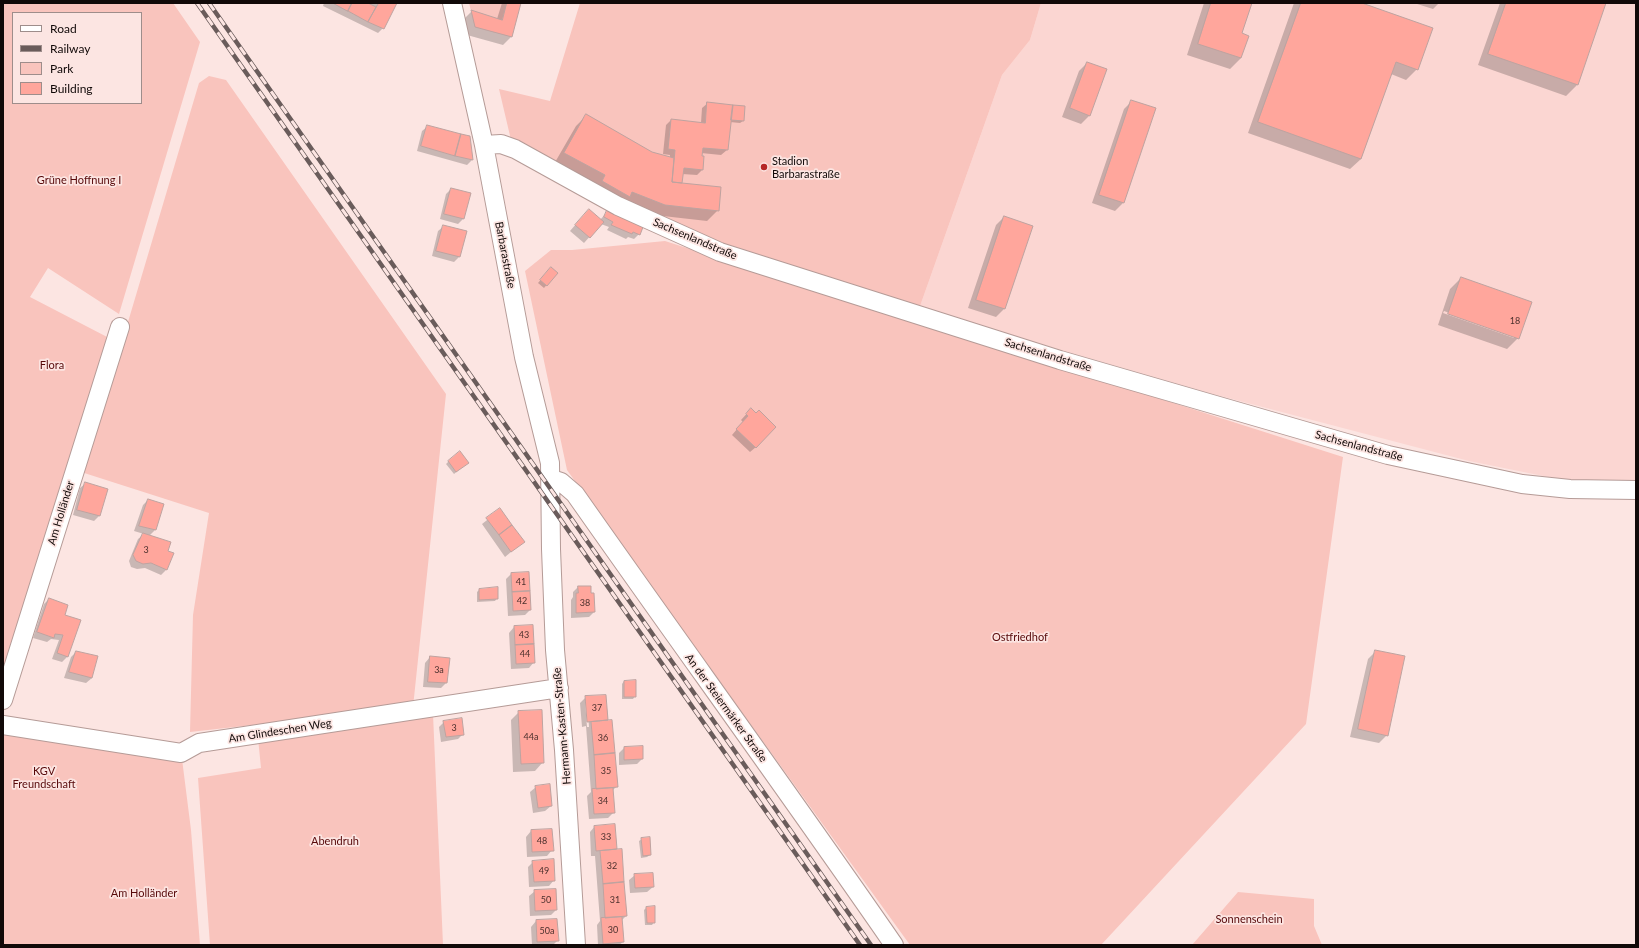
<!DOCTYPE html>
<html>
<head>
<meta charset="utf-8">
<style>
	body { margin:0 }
	#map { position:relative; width:1639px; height:948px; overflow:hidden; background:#fce5e2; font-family:Lato,sans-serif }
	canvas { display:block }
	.frame { position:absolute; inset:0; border:4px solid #110908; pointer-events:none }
	.legend { position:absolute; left:12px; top:12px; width:130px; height:92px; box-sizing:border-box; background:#fce5e2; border:1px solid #9e8d8b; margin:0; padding:5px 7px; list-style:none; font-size:12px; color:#110908 }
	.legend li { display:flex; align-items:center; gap:8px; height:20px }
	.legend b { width:20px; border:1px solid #9e8d8b }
</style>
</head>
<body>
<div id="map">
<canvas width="1639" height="948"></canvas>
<div class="frame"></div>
<ul class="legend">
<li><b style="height:5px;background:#fff"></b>Road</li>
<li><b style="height:5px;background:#6a5c5b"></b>Railway</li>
<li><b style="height:11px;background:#f9c4bd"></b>Park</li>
<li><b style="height:11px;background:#ffa69c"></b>Building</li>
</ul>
</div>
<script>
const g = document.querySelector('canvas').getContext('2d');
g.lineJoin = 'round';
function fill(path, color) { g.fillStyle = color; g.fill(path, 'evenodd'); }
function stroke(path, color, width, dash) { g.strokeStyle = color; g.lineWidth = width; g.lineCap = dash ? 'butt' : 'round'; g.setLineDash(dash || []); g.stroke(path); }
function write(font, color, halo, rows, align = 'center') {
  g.font = font + ' Lato,sans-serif'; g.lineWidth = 3.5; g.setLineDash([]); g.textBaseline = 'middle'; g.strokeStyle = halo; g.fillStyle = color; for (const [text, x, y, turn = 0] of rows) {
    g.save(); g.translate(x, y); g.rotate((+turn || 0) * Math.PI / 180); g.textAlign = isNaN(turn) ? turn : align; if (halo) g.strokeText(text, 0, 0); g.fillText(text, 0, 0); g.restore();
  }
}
const built = new Path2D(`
	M 1041,3 L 1636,3 L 1636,483 L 1573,482 L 1469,461 L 1209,393 L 919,309 L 1002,75 L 1030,40 Z`);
const green = new Path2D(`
	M 3,3 L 173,3 L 200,42 L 119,314 L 48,268 L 30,297 L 111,339 L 3,680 ZM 13,13 L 141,13 L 141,103 L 13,103 Z
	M 469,3 L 521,3 L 512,37 L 475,27 Z
	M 580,3 L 1041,3 L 1030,40 L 1002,75 L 919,309 L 722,246 L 608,195 L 511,140 L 499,89 L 550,101 Z
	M 209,76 L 226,80 L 446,394 L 413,707 L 190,732 L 193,615 L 209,513 L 78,471 L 128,322 L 199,83 Z
	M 665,241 L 1343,457 L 1306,724 L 1101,945 L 910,945 L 567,470 L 525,271 L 551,250 L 572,250 Z
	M 433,714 L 443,945 L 210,945 L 198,778 L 261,768 L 258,738 Z
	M 3,729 L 182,759 L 191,830 L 200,945 L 3,945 Z
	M 1238,892 L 1314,899 L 1314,926 L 1322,945 L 1192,945 Z`);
const shadow = new Path2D(`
	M 324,3 L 396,3 L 383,28 L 378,33 L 323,6 Z
	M 502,3 L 520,3 L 511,37 L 503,45 L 467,35 L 463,20 L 471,12 L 497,19 Z
	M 1204,3 L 1250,3 L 1240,34 L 1241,58 L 1230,69 L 1187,55 Z
	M 1294,3 L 1359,3 L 1417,69 L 1406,80 L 1391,74 L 1361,159 L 1350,169 L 1248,133 Z
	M 1414,3 L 1439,3 L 1433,9 Z
	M 1500,3 L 1605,3 L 1577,85 L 1566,96 L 1478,65 Z
	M 1087,63 L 1089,116 L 1081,124 L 1062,117 L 1079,71 Z
	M 1132,101 L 1154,109 L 1123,203 L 1115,211 L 1092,203 L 1124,109 Z
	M 708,103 L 743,121 L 740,123 L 730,122 L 727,150 L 721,155 L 701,153 L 702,170 L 697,175 L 682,174 L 680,184 L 718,210 L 707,221 L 654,215 L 554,164 L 576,126 L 587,115 L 652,153 L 670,158 L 670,155 L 663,154 L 666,125 L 671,120 L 701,123 L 702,108 Z
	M 428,126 L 469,137 L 472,160 L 467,165 L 417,151 L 422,131 Z
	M 451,189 L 463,219 L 458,224 L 440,219 L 446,194 Z
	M 608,211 L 639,234 L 634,239 L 628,237 L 626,239 L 607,230 L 609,227 L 601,224 L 584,243 L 570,231 L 583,216 L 600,220 Z
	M 1004,217 L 1032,226 L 1004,309 L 996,317 L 968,308 L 996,225 Z
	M 444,226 L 459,257 L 454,262 L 432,256 L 438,231 Z
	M 551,268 L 557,273 L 544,288 L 538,283 Z
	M 1461,278 L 1518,338 L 1507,349 L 1438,325 L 1450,289 ZM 1444,311 L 1514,336 L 1514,338 L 1443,313 Z
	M 751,409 L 756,414 L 756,447 L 750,452 L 732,435 L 743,422 L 741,420 Z
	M 449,461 L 465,465 L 454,474 L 446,464 Z
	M 86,483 L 100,515 L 94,521 L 73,515 L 80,488 Z
	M 148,500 L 163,504 L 155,530 L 149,536 L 167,552 L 166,570 L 161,575 L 145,568 L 137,569 L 131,567 L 129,561 L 138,539 L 144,534 L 134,531 L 143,505 Z
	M 500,510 L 523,542 L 505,557 L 482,524 Z
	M 511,574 L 530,610 L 525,615 L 508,616 L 506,579 Z
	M 578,587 L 594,612 L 589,617 L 571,618 L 571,600 L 573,597 L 573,592 Z
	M 497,588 L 497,598 L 495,601 L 477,602 L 477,592 L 479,590 Z
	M 49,599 L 63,616 L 80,621 L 67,657 L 62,662 L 52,659 L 59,640 L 51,639 L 47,642 L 33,638 L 44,604 Z
	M 514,627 L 534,662 L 529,668 L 511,669 L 509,633 Z
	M 1376,651 L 1387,735 L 1379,743 L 1350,737 L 1368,659 Z
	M 76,652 L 92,678 L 86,683 L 64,678 L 71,657 Z
	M 430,657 L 446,683 L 441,688 L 423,687 L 425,663 Z
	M 624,681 L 635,696 L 633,699 L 622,699 L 622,684 Z
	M 605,696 L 616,787 L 612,791 L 614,812 L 608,818 L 589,819 L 587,796 L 591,792 L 586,726 L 582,727 L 580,703 L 586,697 ZM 585,701 L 587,701 L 589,727 L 587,727 Z
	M 519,712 L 543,762 L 535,771 L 513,772 L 511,720 Z
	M 444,722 L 463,734 L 458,739 L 441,742 L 439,727 Z
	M 624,748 L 642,759 L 637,764 L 619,765 L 619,753 Z
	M 536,787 L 551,806 L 545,811 L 533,813 L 530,792 Z
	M 614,825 L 616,850 L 621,850 L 626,916 L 621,921 L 623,942 L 619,945 L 598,945 L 597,925 L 600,921 L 595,856 L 591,856 L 590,832 L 595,826 Z
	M 531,831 L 552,850 L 547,856 L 527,857 L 526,837 Z
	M 642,839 L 650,855 L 647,857 L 641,858 L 639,841 Z
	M 533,862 L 554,880 L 549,886 L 529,887 L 528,867 Z
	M 635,875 L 653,887 L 647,892 L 630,893 L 629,880 Z
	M 535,891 L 556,910 L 551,915 L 530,916 L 529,896 Z
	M 646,908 L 654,922 L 652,925 L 645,925 L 644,910 Z
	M 556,920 L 558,940 L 553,945 L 532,945 L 531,927 L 536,921 Z`);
const building = new Path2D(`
	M 333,3 L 352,3 L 348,11 Z
	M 352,3 L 368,3 L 376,7 L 368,22 L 348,11 Z
	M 379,3 L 397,3 L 384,29 L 368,22 Z
	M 507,3 L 521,3 L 512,37 L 475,27 L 471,10 L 502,20 Z
	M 1211,3 L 1252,3 L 1242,33 L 1249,36 L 1241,58 L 1198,44 Z
	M 1301,3 L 1362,3 L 1433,28 L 1418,70 L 1396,62 L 1361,159 L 1258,122 Z
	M 1506,3 L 1606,3 L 1578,85 L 1488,54 Z
	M 1087,62 L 1107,69 L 1090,116 L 1070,108 Z
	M 1131,100 L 1156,108 L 1124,203 L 1099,195 Z
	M 707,102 L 733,105 L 728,150 L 703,148 L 702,156 L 704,156 L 703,170 L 684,168 L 682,183 L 672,182 L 675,150 L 668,149 L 671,119 L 705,123 Z
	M 733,105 L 745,106 L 744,121 L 731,120 Z
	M 586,114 L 652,152 L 674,158 L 672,182 L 721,187 L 719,211 L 665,205 L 632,192 L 630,197 L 602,181 L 605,175 L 564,153 Z
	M 427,125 L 461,134 L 455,156 L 421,146 Z
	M 461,134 L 470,136 L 473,160 L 455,156 Z
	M 451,188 L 471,193 L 464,219 L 444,214 Z
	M 589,209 L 604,222 L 590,238 L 575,225 Z
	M 607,210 L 643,227 L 640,235 L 633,232 L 632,234 L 611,225 L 613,222 L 604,217 Z
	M 1004,216 L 1033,226 L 1005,309 L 976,300 Z
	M 443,225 L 467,231 L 460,257 L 436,251 Z
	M 551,267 L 558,273 L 547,286 L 540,280 Z
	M 1461,277 L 1532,302 L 1519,339 L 1448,314 Z
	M 751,408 L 756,413 L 759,410 L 776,427 L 756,448 L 736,429 L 748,416 L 746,414 Z
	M 460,451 L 469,463 L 456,472 L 448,461 Z
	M 85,482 L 108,489 L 100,516 L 77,510 Z
	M 148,499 L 164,504 L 156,530 L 139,526 Z
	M 500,508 L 512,525 L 499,535 L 486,518 Z
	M 512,525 L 525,542 L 511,552 L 499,535 Z
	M 143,533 L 171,542 L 168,551 L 174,553 L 167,570 L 151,563 L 143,564 L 136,561 L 133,555 Z
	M 529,572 L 530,591 L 512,592 L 511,573 Z
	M 578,586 L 591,586 L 591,593 L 594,593 L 595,612 L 576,613 L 576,593 L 578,593 Z
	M 498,587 L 498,599 L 479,600 L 479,589 Z
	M 530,591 L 531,610 L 513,611 L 512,592 Z
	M 49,598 L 68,605 L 65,615 L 81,620 L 68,657 L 57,653 L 63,635 L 55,634 L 54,638 L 37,632 Z
	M 533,625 L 534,644 L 515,645 L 514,626 Z
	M 534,644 L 535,663 L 516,664 L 515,645 Z
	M 1375,650 L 1405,656 L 1388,736 L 1358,729 Z
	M 76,651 L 98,656 L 92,678 L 69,672 Z
	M 430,656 L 450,658 L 447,683 L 428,682 Z
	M 636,680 L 636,697 L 624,697 L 624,681 Z
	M 606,695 L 608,720 L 587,722 L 585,696 Z
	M 542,710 L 544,763 L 521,764 L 518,711 Z
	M 462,718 L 464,735 L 446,737 L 443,721 Z
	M 612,720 L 615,753 L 594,755 L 591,722 Z
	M 643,746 L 643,759 L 624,760 L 624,747 Z
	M 615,753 L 618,787 L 596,789 L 594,755 Z
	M 550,784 L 552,806 L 538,808 L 535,786 Z
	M 613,788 L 615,813 L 594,814 L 592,789 Z
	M 615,824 L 617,849 L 596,851 L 594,826 Z
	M 552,829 L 554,851 L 532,852 L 531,830 Z
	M 650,837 L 651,855 L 643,856 L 641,838 Z
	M 622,849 L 624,882 L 603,884 L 600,851 Z
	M 554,859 L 555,881 L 534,882 L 532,861 Z
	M 653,873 L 654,887 L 635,888 L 634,874 Z
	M 624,882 L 627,916 L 605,918 L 603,884 Z
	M 556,889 L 557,910 L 535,911 L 534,890 Z
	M 655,906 L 655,923 L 647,923 L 646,907 Z
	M 622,917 L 624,942 L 603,944 L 601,918 Z
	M 557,919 L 559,941 L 537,942 L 536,920 Z`);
const minor = new Path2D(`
	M 452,3 L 484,145 L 524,357 L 550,463 L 551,549 L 555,650 L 564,750 L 576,945
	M 484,145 L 501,144 L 515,149 L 618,206 L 720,252 L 1060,360 L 1388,455 L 1522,484 L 1570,489 L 1636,490
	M 552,479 L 561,482 L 575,494 C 681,645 789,793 894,945
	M 3,700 L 120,327
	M 3,725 L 181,753 L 199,743 L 559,688`);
const rail = new Path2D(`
	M 197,3 L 860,945
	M 209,3 L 871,945`);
const markers = [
	[764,167,4,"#b62726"]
];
const numberNames = [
	["18",1515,321],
	["3",146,550],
	["41",521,582],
	["42",522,601],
	["38",585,603],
	["43",524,635],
	["44",525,654],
	["3a",439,670],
	["37",597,708],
	["3",454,728],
	["44a",531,737],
	["36",603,738],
	["35",606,771],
	["34",603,801],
	["33",606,837],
	["48",542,841],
	["32",612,866],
	["49",544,871],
	["50",546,900],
	["31",615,900],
	["30",613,930],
	["50a",547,931]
];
const poiNames = [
	["Stadion",772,161],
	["Barbarastraße",772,174]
];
const parkNames = [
	["Grüne Hoffnung I",79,180],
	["Flora",52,365],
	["Ostfriedhof",1020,637],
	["KGV",44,771],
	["Freundschaft",44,784],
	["Abendruh",335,841],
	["Am Holländer",144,893],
	["Sonnenschein",1249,919]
];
const streetNames = [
	["Sachsenlandstraße",695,239,23],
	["Barbarastraße",505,255,79],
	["Sachsenlandstraße",1048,355,17],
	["Sachsenlandstraße",1359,446,15],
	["Am Holländer",61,513,-73],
	["An der Steiermärker Straße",726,708,54],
	["Hermann-Kasten-Straße",562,726,-95],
	["Am Glindeschen Weg",280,731,-9]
];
fill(built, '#fbd6d2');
fill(green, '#f9c4bd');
fill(shadow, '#0003');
fill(building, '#ffa69c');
stroke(building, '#bea3a0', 1);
stroke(minor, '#b59b97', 20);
stroke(minor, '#fff', 18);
stroke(rail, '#6a5c5b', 4.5);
stroke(rail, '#fce5e2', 3, [9]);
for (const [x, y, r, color] of markers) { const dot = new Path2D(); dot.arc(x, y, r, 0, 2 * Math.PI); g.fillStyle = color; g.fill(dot); stroke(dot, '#fce5e2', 1.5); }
write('9px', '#4c302d', null, numberNames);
write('11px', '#110908', '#fce5e2', poiNames, 'left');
write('11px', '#57090a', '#fce5e2', parkNames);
write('11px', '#110908', '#fce5e2', streetNames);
</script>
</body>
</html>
